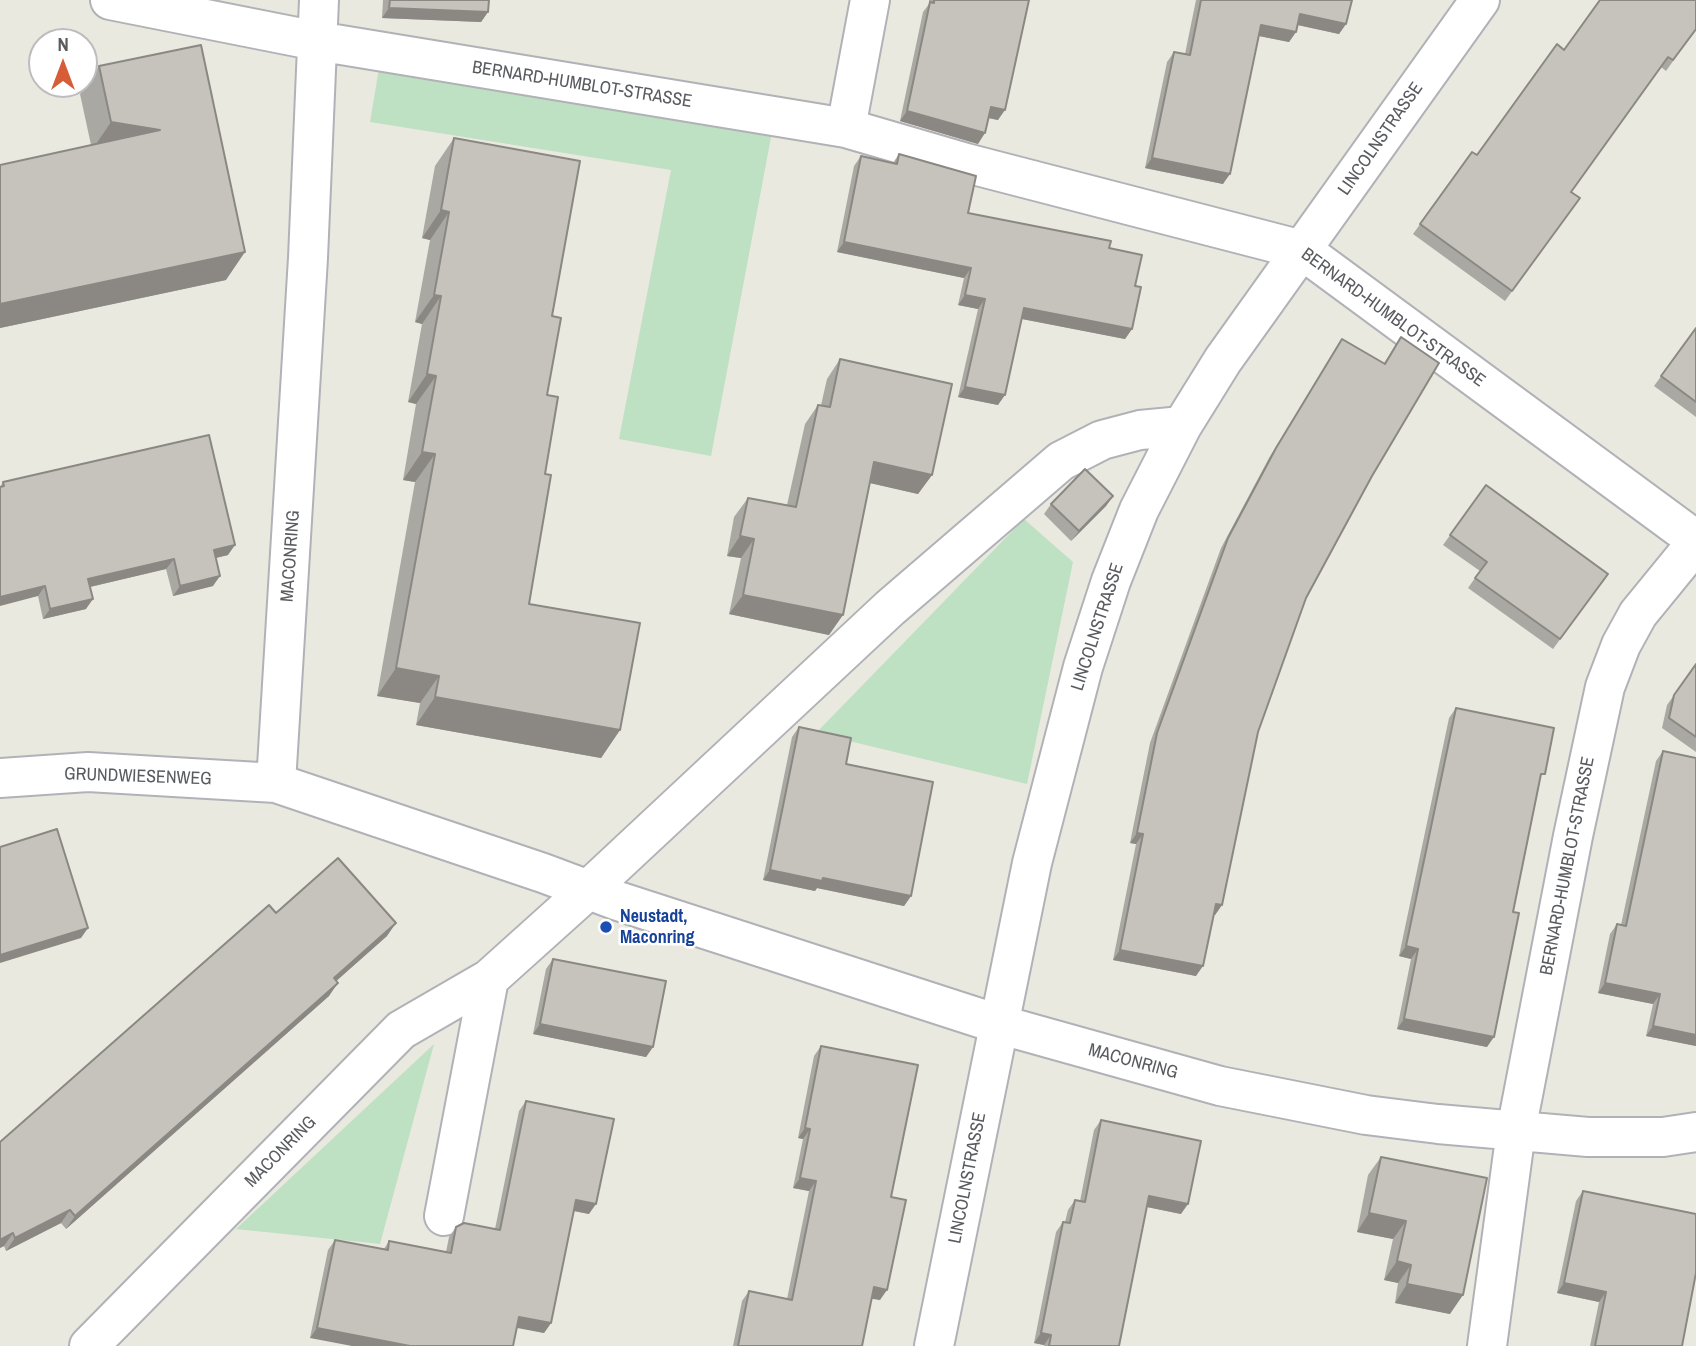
<!DOCTYPE html>
<html>
<head>
<meta charset="utf-8">
<style>
	body { margin:0 }
	#map { position:relative; width:1696px; height:1346px; overflow:hidden; background:#eae9e0; font-family:"Archivo Narrow",sans-serif }
	canvas { display:block }
	.north { position:absolute; left:28px; top:28px; width:70px; height:70px; box-sizing:border-box; background:#fff; border:2px solid #bdbdbf; border-radius:50%; rotate:0deg; font-size:19px; font-weight:700; line-height:28px; text-align:center; color:#595b5f }
	.north::after { content:''; display:block; margin:auto; width:24px; height:32px; background:#d75d39; clip-path:polygon(50% 0,100% 100%,50% 72%,0 100%) }
</style>
</head>
<body>
<div id="map">
<canvas width="1696" height="1346"></canvas>
<div class="north">N</div>
</div>
<script>
const g = document.querySelector('canvas').getContext('2d');
g.lineJoin = 'round';
function fill(path, color) { g.fillStyle = color; g.fill(path, 'evenodd'); }
function stroke(path, color, width, dash) { g.strokeStyle = color; g.lineWidth = width; g.lineCap = dash ? 'butt' : 'round'; g.setLineDash(dash || []); g.stroke(path); }
function write(font, color, halo, rows, align = 'center') {
  g.font = font + ' "Archivo Narrow",sans-serif'; g.lineWidth = 5; g.setLineDash([]); g.textBaseline = 'middle'; g.strokeStyle = halo; g.fillStyle = color; for (const [text, x, y, turn = 0] of rows) {
    g.save(); g.translate(x, y); g.rotate((+turn || 0) * Math.PI / 180); g.textAlign = isNaN(turn) ? turn : align; if (halo) g.strokeText(text, 0, 0); g.fillText(text, 0, 0); g.restore();
  }
}
const green = new Path2D(`
	M 379,68 L 772,132 L 711,456 L 619,439 L 671,170 L 370,122 Z
	M 1024,519 L 1073,562 L 1027,784 L 816,733 Z
	M 434,1044 L 380,1244 L 236,1229 Z`);
const minor = new Path2D(`
	M 110,0 L 317,41 L 846,128 L 966,163 L 1302,250 L 1696,540
	M 846,128 L 870,0
	M 0,778 L 88,772 L 276,783 L 543,873 L 618,901 L 998,1024 L 1220,1086 L 1366,1115 L 1438,1124 L 1588,1137 L 1663,1137 L 1696,1132
	M 276,783 L 308,258 L 319,0
	M 444,1216 L 489,979
	M 89,1346 L 401,1030 L 489,979 L 588,890 L 890,608 L 1061,461 L 1102,440 L 1140,430 L 1182,426
	M 934,1346 L 1032,863 L 1083,667 L 1111,581 L 1139,510 L 1182,426 L 1223,360 L 1480,0
	M 1487,1346 L 1516,1131 L 1573,836 L 1605,687 L 1621,645 L 1638,614 L 1696,543`);
const wall = new Path2D(`
	M 383,0 L 489,0 L 488,12 L 481,22 L 382,18 Z
	M 929,0 L 1029,0 L 998,120 L 988,118 L 978,144 L 900,121 L 923,12 L 929,4 Z
	M 1196,0 L 1352,0 L 1346,24 L 1339,34 L 1298,25 L 1296,32 L 1289,42 L 1259,36 L 1223,184 L 1145,168 L 1167,62 L 1174,52 L 1185,54 Z
	M 1696,29 L 1666,71 L 1661,67 L 1571,192 L 1580,198 L 1505,301 L 1413,234 L 1472,152 L 1477,155 L 1564,50 Z
	M 99,66 L 226,280 L 0,328 L 0,165 L 91,145 L 80,94 Z
	M 454,138 L 552,316 L 547,395 L 545,474 L 529,604 L 620,730 L 601,758 L 416,725 L 420,703 L 377,696 L 415,482 L 403,480 L 416,404 L 408,402 L 422,324 L 415,322 L 430,240 L 422,238 L 435,166 Z
	M 899,154 L 968,213 L 1109,248 L 1135,286 L 1132,329 L 1125,339 L 1022,319 L 998,405 L 958,397 L 978,309 L 958,305 L 964,278 L 837,252 L 854,166 L 861,156 L 893,163 Z
	M 1696,328 L 1696,417 L 1654,386 Z
	M 1401,337 L 1372,476 L 1306,598 L 1258,732 L 1222,905 L 1215,915 L 1214,915 L 1196,976 L 1113,960 L 1136,844 L 1130,843 L 1150,743 L 1221,548 L 1269,458 L 1342,339 L 1384,363 Z
	M 840,359 L 932,475 L 918,494 L 870,483 L 829,635 L 729,614 L 741,558 L 727,556 L 734,517 L 748,498 L 787,505 L 805,424 L 818,405 L 821,405 L 827,379 Z
	M 3,482 L 228,555 L 216,558 L 213,586 L 173,596 L 166,569 L 90,587 L 86,609 L 43,619 L 38,596 L 0,487 Z
	M 1486,485 L 1608,574 L 1553,649 L 1468,588 L 1480,571 L 1443,545 Z
	M 1113,496 L 1106,506 L 1071,541 L 1044,514 L 1051,504 Z
	M 1696,664 L 1696,752 L 1662,728 L 1667,705 Z
	M 1456,708 L 1540,782 L 1513,912 L 1487,1047 L 1397,1029 L 1411,959 L 1399,956 L 1449,718 Z
	M 799,727 L 846,764 L 911,896 L 904,906 L 817,888 L 815,891 L 763,880 L 792,737 Z
	M 1663,751 L 1696,758 L 1696,1046 L 1646,1036 L 1653,1004 L 1598,993 L 1610,934 L 1617,924 L 1621,925 L 1656,761 Z
	M 276,913 L 387,936 L 336,981 L 329,996 L 66,1229 L 61,1223 L 6,1251 L 4,1246 L 0,1248 Z
	M 553,959 L 653,1047 L 646,1057 L 533,1034 L 546,969 Z
	M 821,1046 L 891,1197 L 880,1300 L 872,1298 L 862,1346 L 733,1346 L 742,1301 L 749,1291 L 787,1299 L 809,1191 L 793,1188 L 803,1139 L 798,1138 L 814,1056 Z
	M 526,1101 L 589,1214 L 574,1211 L 551,1323 L 544,1333 L 517,1327 L 310,1338 L 328,1250 L 335,1240 L 384,1249 L 389,1241 L 446,1252 L 449,1237 L 456,1227 L 495,1229 L 519,1111 Z
	M 1101,1120 L 1181,1214 L 1147,1207 L 1119,1346 L 1044,1346 L 1044,1345 L 1034,1343 L 1056,1232 L 1063,1222 L 1065,1222 L 1068,1210 L 1075,1200 L 1080,1201 L 1094,1130 Z
	M 1381,1157 L 1450,1314 L 1395,1303 L 1398,1283 L 1384,1280 L 1393,1239 L 1357,1232 L 1368,1175 Z
	M 1583,1191 L 1682,1346 L 1590,1346 L 1599,1302 L 1557,1293 L 1576,1201 Z`);
const shadedWall = new Path2D(`
	M 389,8 L 488,12 L 481,22 L 382,18 Z
	M 1300,14 L 1346,24 L 1339,34 L 1293,24 Z
	M 1261,25 L 1296,32 L 1289,42 L 1254,35 Z
	M 991,107 L 1005,110 L 998,120 L 984,117 Z
	M 907,111 L 985,133 L 978,144 L 900,121 Z
	M 111,122 L 160,130 L 92,150 Z
	M 1152,158 L 1230,174 L 1223,184 L 1145,168 Z
	M 441,210 L 449,212 L 430,240 L 422,238 Z
	M 844,242 L 971,268 L 964,278 L 837,252 Z
	M 245,252 L 226,280 L 0,328 L 0,304 Z
	M 434,295 L 441,296 L 422,324 L 415,322 Z
	M 965,295 L 985,299 L 978,309 L 958,305 Z
	M 1024,308 L 1132,329 L 1125,339 L 1017,318 Z
	M 427,374 L 436,376 L 416,404 L 408,402 Z
	M 965,387 L 1005,395 L 998,405 L 958,397 Z
	M 422,452 L 435,454 L 415,482 L 403,480 Z
	M 874,462 L 932,475 L 918,494 L 861,481 Z
	M 1113,496 L 1106,506 L 1071,541 L 1079,531 Z
	M 740,536 L 754,539 L 741,558 L 727,556 Z
	M 235,545 L 228,555 L 207,560 L 214,550 Z
	M 174,559 L 166,569 L 81,589 L 88,579 Z
	M 220,576 L 213,586 L 173,596 L 180,586 Z
	M 45,586 L 38,596 L 0,606 L 0,597 Z
	M 743,595 L 843,615 L 829,635 L 729,614 Z
	M 93,599 L 86,609 L 43,619 L 50,609 Z
	M 396,668 L 439,676 L 420,703 L 377,696 Z
	M 435,697 L 620,730 L 601,758 L 416,725 Z
	M 1137,833 L 1143,834 L 1136,844 L 1130,843 Z
	M 770,870 L 823,878 L 911,896 L 904,906 L 817,888 L 815,891 L 763,880 Z
	M 1216,904 L 1222,905 L 1215,915 L 1209,914 Z
	M 396,923 L 387,936 L 325,991 L 334,978 Z
	M 88,928 L 81,938 L 0,963 L 0,955 Z
	M 1406,946 L 1418,949 L 1411,959 L 1399,956 Z
	M 1120,950 L 1203,966 L 1196,976 L 1113,960 Z
	M 338,983 L 329,996 L 66,1229 L 75,1216 Z
	M 1605,983 L 1660,994 L 1653,1004 L 1598,993 Z
	M 1404,1019 L 1494,1037 L 1487,1047 L 1397,1029 Z
	M 540,1024 L 653,1047 L 646,1057 L 533,1034 Z
	M 1653,1026 L 1696,1035 L 1696,1046 L 1646,1036 Z
	M 805,1128 L 810,1129 L 803,1139 L 798,1138 Z
	M 800,1178 L 816,1181 L 809,1191 L 793,1188 Z
	M 1149,1196 L 1188,1204 L 1181,1214 L 1142,1206 Z
	M 576,1200 L 596,1204 L 589,1214 L 569,1210 Z
	M 70,1210 L 61,1223 L 6,1251 L 15,1238 Z
	M 1369,1213 L 1406,1221 L 1393,1239 L 1357,1232 Z
	M 13,1233 L 4,1246 L 0,1248 L 0,1240 Z
	M 1397,1261 L 1411,1265 L 1398,1283 L 1384,1280 Z
	M 1564,1283 L 1606,1292 L 1599,1302 L 1557,1293 Z
	M 1407,1284 L 1463,1295 L 1450,1314 L 1395,1303 Z
	M 874,1287 L 887,1290 L 880,1300 L 867,1298 Z
	M 519,1317 L 551,1323 L 544,1333 L 512,1327 Z
	M 317,1328 L 410,1346 L 352,1346 L 310,1338 Z
	M 1041,1333 L 1051,1335 L 1044,1345 L 1034,1343 Z`);
const building = new Path2D(`
	M 390,0 L 489,0 L 488,12 L 389,8 Z
	M 934,0 L 1029,0 L 1005,110 L 991,107 L 985,133 L 907,111 L 930,2 L 934,3 Z
	M 1201,0 L 1352,0 L 1346,24 L 1300,14 L 1296,32 L 1261,25 L 1230,174 L 1152,158 L 1174,52 L 1190,55 Z
	M 1600,0 L 1696,0 L 1696,29 L 1673,60 L 1668,57 L 1571,192 L 1580,198 L 1512,291 L 1420,224 L 1472,152 L 1477,155 L 1557,44 L 1564,50 Z
	M 201,45 L 245,252 L 0,304 L 0,165 L 160,130 L 111,122 L 99,66 Z
	M 454,138 L 580,161 L 552,316 L 561,318 L 547,395 L 558,397 L 545,474 L 551,475 L 529,604 L 640,623 L 620,730 L 435,697 L 439,676 L 396,668 L 435,454 L 422,452 L 436,376 L 427,374 L 441,296 L 434,295 L 449,212 L 441,210 Z
	M 899,154 L 976,176 L 968,213 L 1111,241 L 1109,248 L 1142,255 L 1135,286 L 1141,287 L 1132,329 L 1024,308 L 1005,395 L 965,387 L 985,299 L 965,295 L 971,268 L 844,242 L 861,156 L 897,164 Z
	M 1696,328 L 1696,402 L 1661,376 Z
	M 1401,337 L 1439,363 L 1372,476 L 1306,598 L 1258,732 L 1222,905 L 1216,904 L 1203,966 L 1120,950 L 1143,834 L 1137,833 L 1157,733 L 1228,538 L 1276,448 L 1342,339 L 1385,364 Z
	M 840,359 L 952,384 L 932,475 L 874,462 L 843,615 L 743,595 L 754,539 L 740,536 L 748,498 L 796,507 L 818,405 L 830,407 Z
	M 209,435 L 235,545 L 214,550 L 220,576 L 180,586 L 174,559 L 88,579 L 93,599 L 50,609 L 45,586 L 0,597 L 0,487 L 4,486 L 3,482 Z
	M 1085,469 L 1113,496 L 1079,531 L 1051,504 Z
	M 1486,485 L 1608,574 L 1560,639 L 1475,578 L 1487,562 L 1450,535 Z
	M 1696,664 L 1696,737 L 1669,718 L 1674,695 Z
	M 1456,708 L 1554,728 L 1545,774 L 1541,774 L 1513,912 L 1519,913 L 1494,1037 L 1404,1019 L 1418,949 L 1406,946 Z
	M 799,727 L 851,738 L 846,764 L 933,782 L 911,896 L 823,878 L 822,881 L 770,870 Z
	M 1663,751 L 1696,758 L 1696,1035 L 1653,1026 L 1660,994 L 1605,983 L 1617,924 L 1626,926 Z
	M 57,829 L 88,928 L 0,955 L 0,847 Z
	M 338,858 L 396,923 L 334,978 L 338,983 L 75,1216 L 70,1210 L 15,1238 L 13,1233 L 0,1240 L 0,1142 L 269,905 L 276,913 Z
	M 553,959 L 666,981 L 653,1047 L 540,1024 Z
	M 821,1046 L 918,1065 L 891,1197 L 906,1200 L 887,1290 L 874,1287 L 862,1346 L 738,1346 L 749,1291 L 792,1300 L 816,1181 L 800,1178 L 810,1129 L 805,1128 Z
	M 526,1101 L 614,1119 L 596,1204 L 576,1200 L 551,1323 L 519,1317 L 513,1346 L 410,1346 L 317,1328 L 335,1240 L 388,1250 L 389,1241 L 451,1253 L 456,1227 L 464,1223 L 500,1230 Z
	M 1101,1120 L 1201,1141 L 1188,1204 L 1149,1196 L 1119,1346 L 1049,1346 L 1051,1335 L 1041,1333 L 1063,1222 L 1070,1223 L 1075,1200 L 1085,1202 Z
	M 1381,1157 L 1487,1178 L 1463,1295 L 1407,1284 L 1411,1265 L 1397,1261 L 1406,1221 L 1369,1213 Z
	M 1583,1191 L 1696,1214 L 1696,1273 L 1682,1346 L 1595,1346 L 1606,1292 L 1564,1283 Z`);
const markers = [
	[606,927,7,"#1a4fb4"]
];
const streetNames = [
	["BERNARD-HUMBLOT-STRASSE",582,85,9],
	["LINCOLNSTRASSE",1381,139,-55],
	["BERNARD-HUMBLOT-STRASSE",1393,318,36],
	["MACONRING",291,556,-86],
	["LINCOLNSTRASSE",1098,627,-72],
	["GRUNDWIESENWEG",138,777,2],
	["BERNARD-HUMBLOT-STRASSE",1568,866,-79],
	["MACONRING",1133,1062,15],
	["MACONRING",281,1152,-45],
	["LINCOLNSTRASSE",968,1178,-79]
];
const transitNames = [
	["Neustadt,",620,917],
	["Maconring",620,938]
];
fill(green, '#bee0c3');
stroke(minor, '#b1b2b7', 42);
stroke(minor, '#fff', 38);
fill(wall, '#aaa8a2');
fill(shadedWall, '#8b8884');
fill(building, '#c6c3bc');
stroke(building, '#8b8884', 2);
for (const [x, y, r, color] of markers) { const dot = new Path2D(); dot.arc(x, y, r, 0, 2 * Math.PI); g.fillStyle = color; g.fill(dot); stroke(dot, '#fff', 2.5); }
write('18px', '#595b5f', '#fff', streetNames);
write('bold 18px', '#164399', '#fff', transitNames, 'left');
</script>
</body>
</html>
